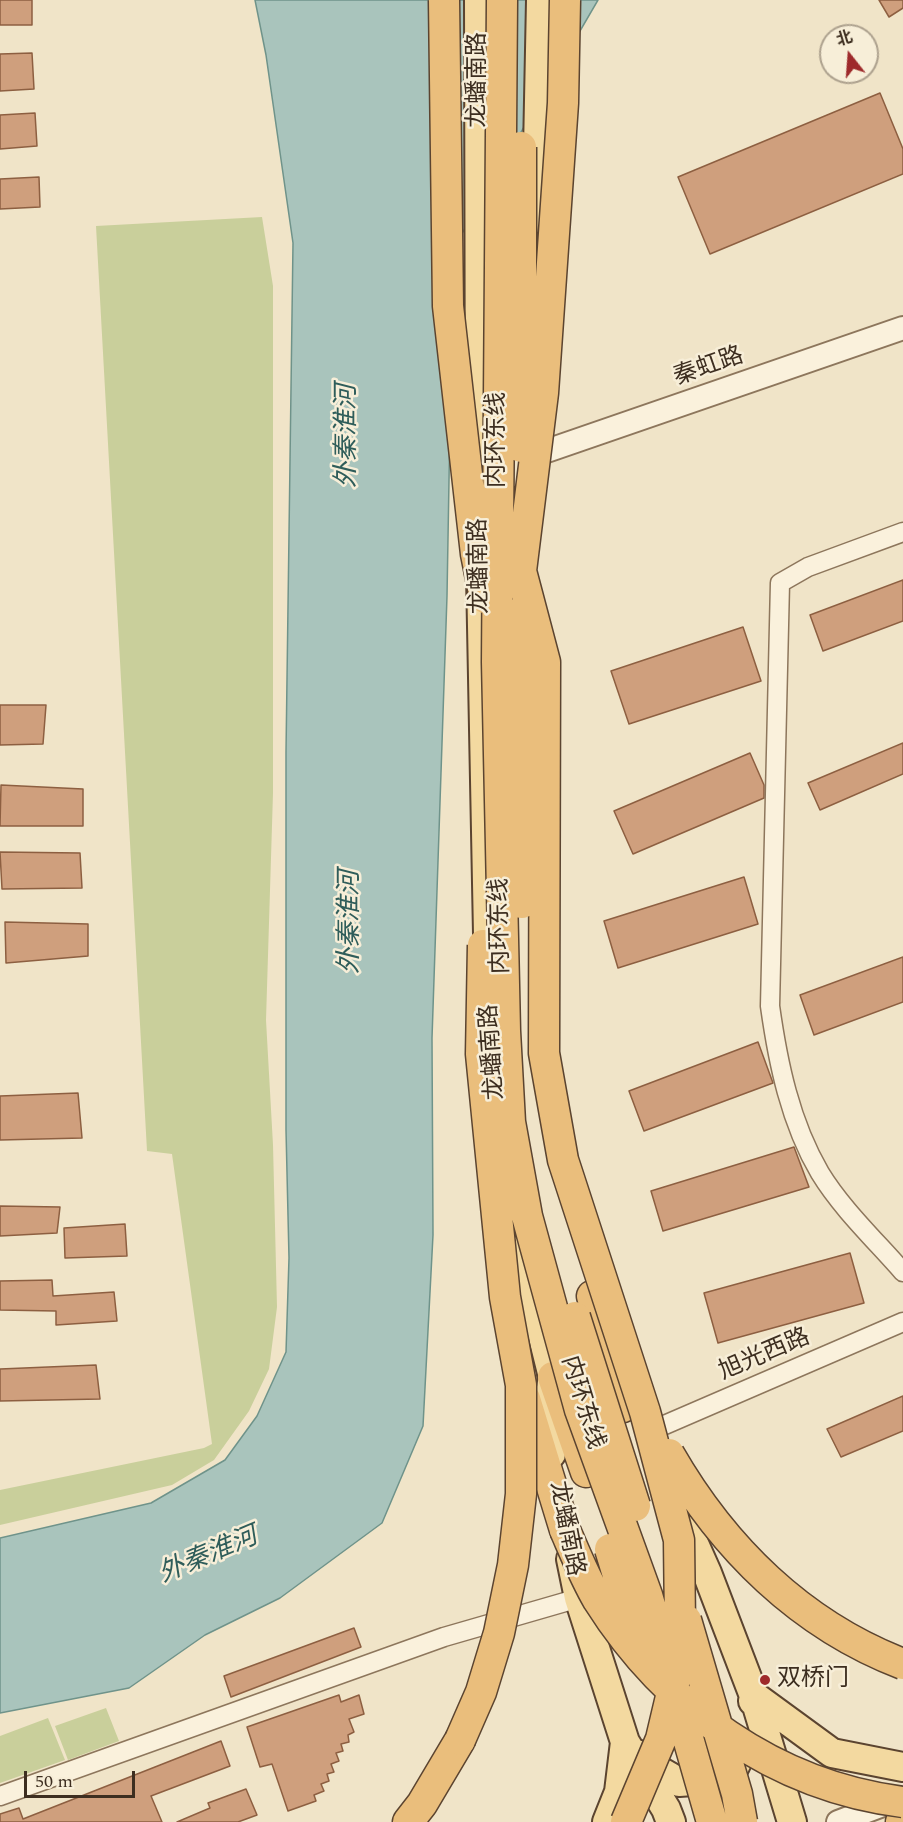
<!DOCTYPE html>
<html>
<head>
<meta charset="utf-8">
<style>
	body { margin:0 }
	#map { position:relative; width:903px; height:1822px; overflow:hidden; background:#f0e4c8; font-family:Spectral,"Noto Sans SC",serif }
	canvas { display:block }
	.north { position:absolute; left:819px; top:24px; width:60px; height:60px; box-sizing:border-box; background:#f7eed8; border:2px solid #ada18e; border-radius:50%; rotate:343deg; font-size:16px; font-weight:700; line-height:24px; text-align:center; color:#3d2e20 }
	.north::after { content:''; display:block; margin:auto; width:21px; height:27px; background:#9e2a2b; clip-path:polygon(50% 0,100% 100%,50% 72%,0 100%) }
	.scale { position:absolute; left:24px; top:1771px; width:111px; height:27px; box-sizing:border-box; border:3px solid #3d2e20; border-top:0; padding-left:8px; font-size:18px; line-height:21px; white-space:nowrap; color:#3d2e20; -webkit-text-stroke:4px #f7eed8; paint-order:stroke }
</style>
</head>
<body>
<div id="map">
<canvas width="903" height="1822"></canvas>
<div class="north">北</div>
<div class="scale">50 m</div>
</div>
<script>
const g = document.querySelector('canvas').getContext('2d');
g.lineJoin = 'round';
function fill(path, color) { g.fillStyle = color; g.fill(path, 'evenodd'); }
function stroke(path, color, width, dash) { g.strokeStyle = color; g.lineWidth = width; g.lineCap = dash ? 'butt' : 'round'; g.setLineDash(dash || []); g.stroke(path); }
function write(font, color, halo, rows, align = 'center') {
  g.font = font + ' Spectral,"Noto Sans SC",serif'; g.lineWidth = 5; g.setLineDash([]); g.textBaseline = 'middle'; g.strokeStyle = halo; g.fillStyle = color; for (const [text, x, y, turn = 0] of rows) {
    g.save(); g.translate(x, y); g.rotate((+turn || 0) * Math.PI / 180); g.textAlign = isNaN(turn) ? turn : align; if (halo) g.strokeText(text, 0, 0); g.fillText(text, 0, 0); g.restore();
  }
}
const green = new Path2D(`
	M 262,217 L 273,286 L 273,793 L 266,1020 L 273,1145 L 277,1307 L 269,1369 L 249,1411 L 214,1460 L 172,1485 L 0,1525 L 0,1490 L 204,1448 L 212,1444 L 172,1154 L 147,1151 L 96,226 Z
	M 106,1708 L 119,1741 L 68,1760 L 55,1726 Z
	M 48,1718 L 65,1760 L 0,1783 L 0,1736 Z`);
const water = new Path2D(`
	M 255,0 L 598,0 L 453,249 L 447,596 L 432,1038 L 433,1235 L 423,1426 L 382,1523 L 280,1598 L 205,1635 L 129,1688 L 0,1713 L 0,1538 L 151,1503 L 225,1460 L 257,1416 L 286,1352 L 289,1258 L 286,1130 L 286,752 L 293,243 L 266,55 Z`);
const building = new Path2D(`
	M 0,0 L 32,0 L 32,25 L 0,25 Z
	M 879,0 L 903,0 L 903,8 L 889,17 Z
	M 32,53 L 34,89 L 0,91 L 0,54 Z
	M 880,93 L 903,149 L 903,174 L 710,254 L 678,177 Z
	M 35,113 L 37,146 L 0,149 L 0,115 Z
	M 39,177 L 40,207 L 0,209 L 0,179 Z
	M 903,580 L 903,621 L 823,651 L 810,615 Z
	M 743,627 L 761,681 L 629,724 L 611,671 Z
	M 0,705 L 46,705 L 43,744 L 0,745 Z
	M 903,743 L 903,774 L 820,810 L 808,783 Z
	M 750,753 L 764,785 L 764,798 L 633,854 L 614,811 Z
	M 1,785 L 83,789 L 83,826 L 0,826 Z
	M 0,852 L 80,853 L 82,888 L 2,889 Z
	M 744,877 L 758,924 L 618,968 L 604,921 Z
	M 5,922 L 88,924 L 88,956 L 6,963 Z
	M 903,957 L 903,1002 L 814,1035 L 800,995 Z
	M 758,1042 L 773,1083 L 644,1131 L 629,1091 Z
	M 78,1093 L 82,1138 L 0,1140 L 0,1096 Z
	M 794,1147 L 809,1187 L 663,1231 L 651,1191 Z
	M 0,1206 L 60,1207 L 57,1233 L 0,1236 Z
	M 125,1224 L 127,1256 L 65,1258 L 64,1228 Z
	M 850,1253 L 864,1303 L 718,1343 L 704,1293 Z
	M 52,1280 L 53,1296 L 114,1292 L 117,1321 L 56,1325 L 56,1311 L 0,1310 L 0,1281 Z
	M 96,1365 L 100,1399 L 0,1401 L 0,1369 Z
	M 903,1396 L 903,1431 L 841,1457 L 827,1429 Z
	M 354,1628 L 361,1647 L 231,1697 L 224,1676 Z
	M 339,1695 L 341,1702 L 359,1695 L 364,1714 L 349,1719 L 354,1732 L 348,1735 L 349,1742 L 341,1744 L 343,1751 L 336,1753 L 339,1761 L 331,1764 L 334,1772 L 327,1774 L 329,1781 L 321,1784 L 324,1791 L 314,1795 L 316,1801 L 288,1811 L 272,1764 L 260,1767 L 247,1727 Z
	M 221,1741 L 230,1766 L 151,1796 L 162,1822 L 0,1822 L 0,1814 L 19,1808 L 23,1819 Z
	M 246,1789 L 257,1815 L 238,1822 L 177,1822 L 210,1808 L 208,1803 Z`);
const minor = new Path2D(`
	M 903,532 L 808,567 L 780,583 L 770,1006 C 778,1063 790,1122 820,1173 C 842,1209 875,1240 903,1272
	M 646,1433 L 903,1322
	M 0,1796 L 444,1637 L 579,1598`);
const tertiary = new Path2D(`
	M 532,456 L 903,328
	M 838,1822 L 896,1800`);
const primary = new Path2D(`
	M 479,0 L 480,490
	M 535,301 L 541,0
	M 481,575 L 488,934
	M 517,1233 L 553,1377 L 546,1416 L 551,1454
	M 679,1510 L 707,1573 L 754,1696 L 792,1822
	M 571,1559 L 579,1598 L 625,1742 L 666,1809 L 671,1822
	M 753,1701 L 754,1696 L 832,1753 L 903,1767
	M 641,1755 L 660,1771 L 679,1782 L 707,1780 L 735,1766 L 743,1749
	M 607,1822 L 619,1792 L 625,1742`);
const trunk = new Path2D(`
	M 592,1296 L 623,1407
	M 553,1377 L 586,1472
	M 525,1399 L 565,1530
	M 408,1822 L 422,1804 L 460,1740
	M 901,1822 L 903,1821`);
const trunkBridge = new Path2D(`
	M 444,0 L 448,306 L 476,554 L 485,598
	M 502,0 L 497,662 L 505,1031 L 510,1122 L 527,1216 L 580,1410 L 647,1595 L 712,1822
	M 565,0 L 563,103 L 543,393 L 521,571 L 545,662 L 544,1053 L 563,1160 L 645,1412 L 679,1540 L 680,1624 L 674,1684 L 661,1739 L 626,1822
	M 521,447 L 521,147
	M 521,612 L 522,903
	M 575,1317 L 635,1506
	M 669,1454 C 723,1548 801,1625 903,1664
	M 565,1530 C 575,1553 585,1578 598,1600 C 666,1708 775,1786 903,1802
	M 610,1549 L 639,1644
	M 686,1620 L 737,1794 L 742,1822
	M 460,1740 L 481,1692 L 499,1633 L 513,1565 L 521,1494 L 521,1385 L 505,1297 L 481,1054 L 483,945`);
const markers = [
	[765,1680,6,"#9e2a2b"]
];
const streetNames = [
	["龙蟠南路",479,80,-90],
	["秦虹路",709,368,-19],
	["内环东线",498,440,-90],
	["龙蟠南路",481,566,-91],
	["内环东线",502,926,-91],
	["龙蟠南路",494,1052,-94],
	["旭光西路",765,1356,-23],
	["内环东线",581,1403,73],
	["龙蟠南路",565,1529,79]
];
const poiNames = [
	["双桥门",777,1680]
];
const waterNames = [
	["外秦淮河",349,436,-90],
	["外秦淮河",352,922,-90],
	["外秦淮河",209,1557,-23]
];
fill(green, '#c9cf9b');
fill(water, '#a9c4bc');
stroke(water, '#6f938a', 1.5);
fill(building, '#cf9f7d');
stroke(building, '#8d5f41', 1.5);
stroke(minor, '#8d765c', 21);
stroke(tertiary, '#8d765c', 26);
stroke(primary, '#5b4430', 32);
stroke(trunk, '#5b4430', 33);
stroke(minor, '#faf1dc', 18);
stroke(tertiary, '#faf1dc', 22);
stroke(primary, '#f3d9a0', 28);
stroke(trunk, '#eabe7c', 30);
stroke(trunkBridge, '#5b4430', 33, []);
stroke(trunkBridge, '#eabe7c', 30);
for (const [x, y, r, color] of markers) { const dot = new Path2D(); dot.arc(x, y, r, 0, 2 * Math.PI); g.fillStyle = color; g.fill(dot); stroke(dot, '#f7eed8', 2); }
write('24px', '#3d2e20', '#f7eed8', streetNames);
write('24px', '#3d2e20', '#f7eed8', poiNames, 'left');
write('italic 26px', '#2f5d5a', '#f7eed8', waterNames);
</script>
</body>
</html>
